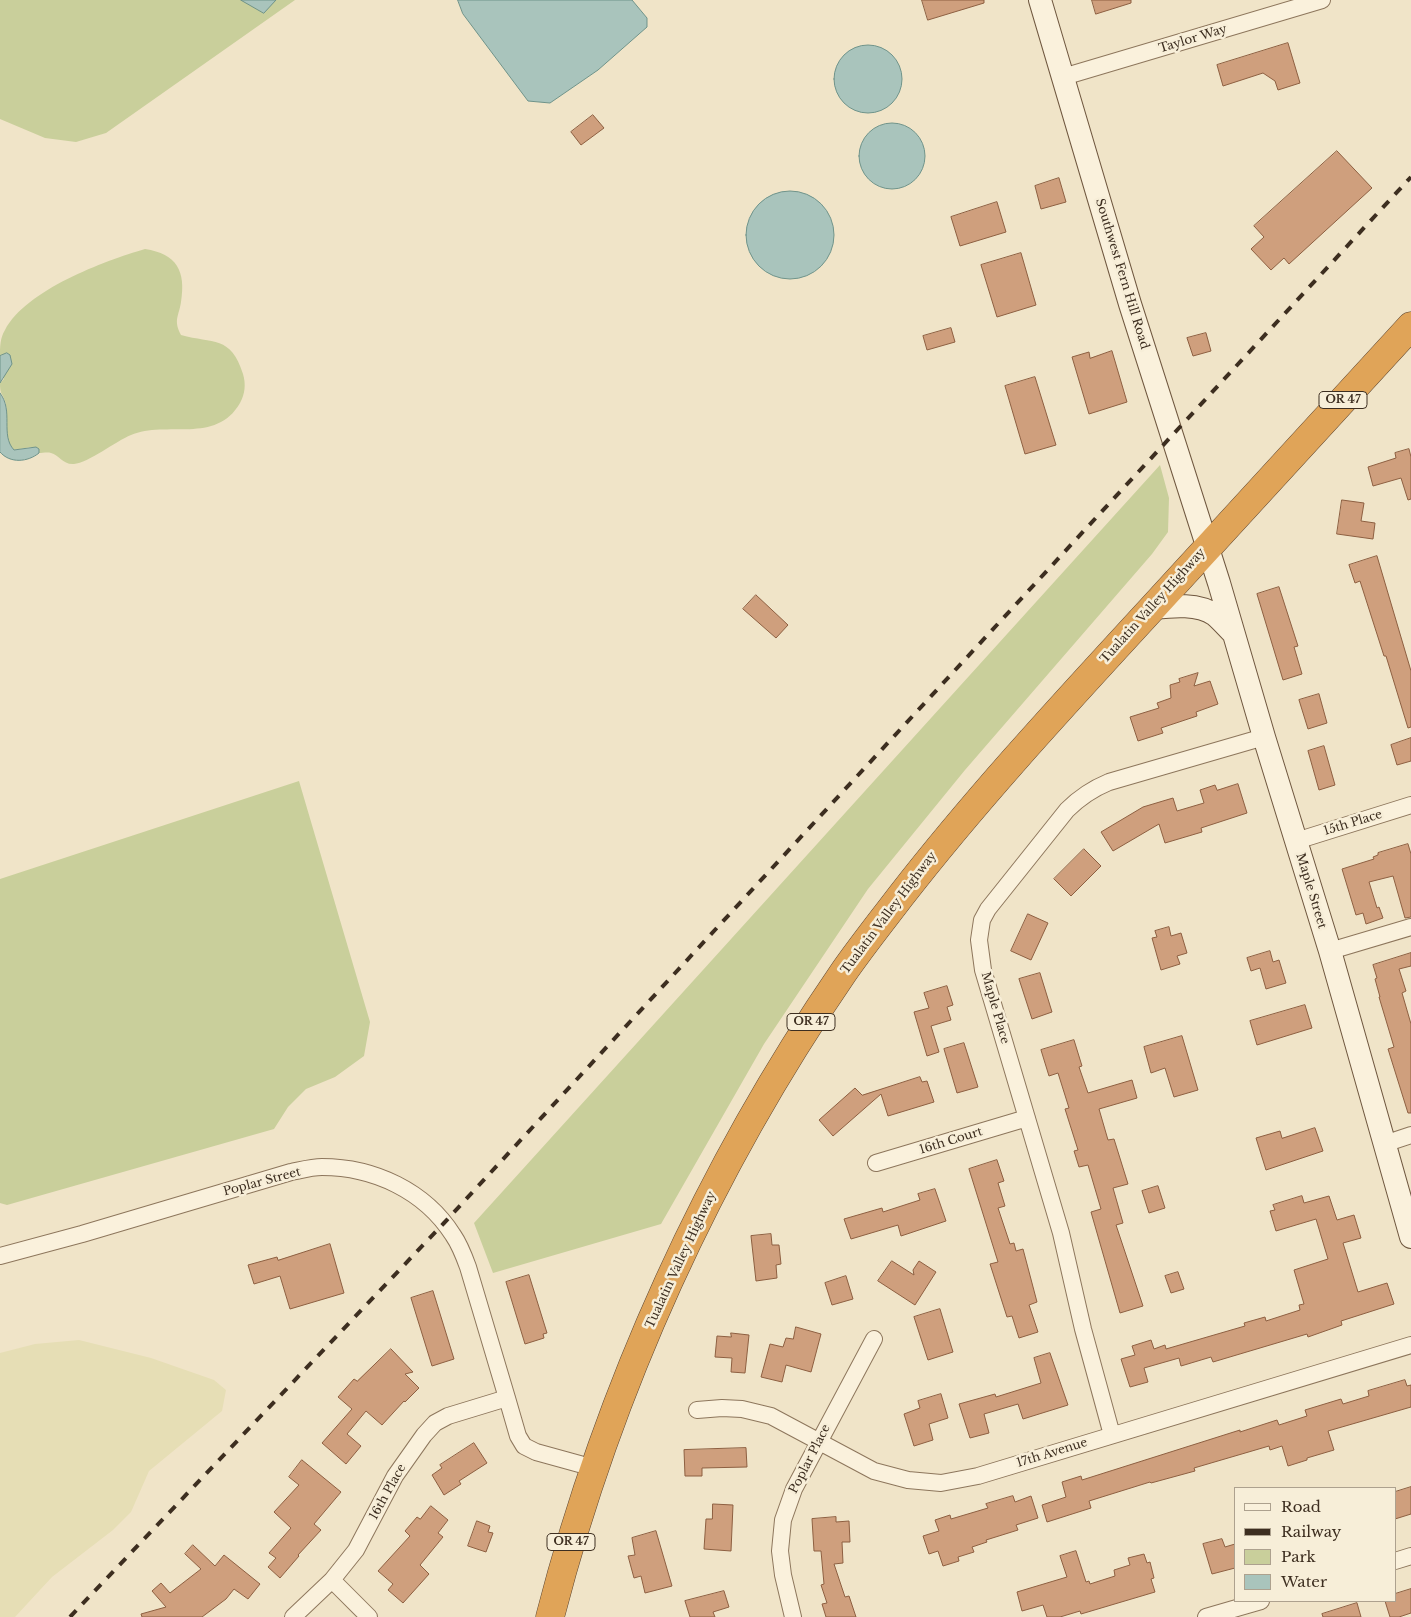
<!DOCTYPE html>
<html>
<head>
<meta charset="utf-8">
<style>
	body { margin:0 }
	#map { position:relative; width:1411px; height:1617px; overflow:hidden; background:#f0e4c8; font-family:"Libre Baskerville",serif }
	canvas { display:block }
	.legend { position:absolute; left:1234px; top:1487px; width:162px; height:115px; box-sizing:border-box; background:#f7eed8; border:1px solid #ada18e; margin:0; padding:6px 9px; list-style:none; font-size:15px; color:#3d2e20 }
	.legend li { display:flex; align-items:center; gap:10px; height:25px }
	.legend b { width:25px; border:1px solid #ada18e }
</style>
</head>
<body>
<div id="map">
<canvas width="1411" height="1617"></canvas>
<ul class="legend">
<li><b style="height:6px;background:#faf1dc"></b>Road</li>
<li><b style="height:6px;background:#3d2e20"></b>Railway</li>
<li><b style="height:14px;background:#c9cf9b"></b>Park</li>
<li><b style="height:14px;background:#a9c4bc"></b>Water</li>
</ul>
</div>
<script>
const g = document.querySelector('canvas').getContext('2d');
g.lineJoin = 'round';
function fill(path, color) { g.fillStyle = color; g.fill(path, 'evenodd'); }
function stroke(path, color, width, dash) { g.strokeStyle = color; g.lineWidth = width; g.lineCap = dash ? 'butt' : 'round'; g.setLineDash(dash || []); g.stroke(path); }
function write(font, color, halo, rows, align = 'center') {
  g.font = font + ' "Libre Baskerville",serif'; g.lineWidth = 5; g.setLineDash([]); g.textBaseline = 'middle'; g.strokeStyle = halo; g.fillStyle = color; for (const [text, x, y, turn = 0] of rows) {
    g.save(); g.translate(x, y); g.rotate((+turn || 0) * Math.PI / 180); g.textAlign = isNaN(turn) ? turn : align; if (halo) g.strokeText(text, 0, 0); g.fillText(text, 0, 0); g.restore();
  }
}
const farmland = new Path2D(`
	M 79,1340 L 151,1358 L 214,1380 L 226,1390 L 222,1411 L 149,1471 L 131,1512 L 113,1530 L 52,1577 L 15,1617 L 0,1617 L 0,1353 L 35,1344 Z`);
const green = new Path2D(`
	M 0,0 L 295,0 L 106,133 L 76,142 L 45,138 L 0,119 Z
	M 145,249 C 177,254 186,271 181,302 C 179,316 173,320 181,335 C 213,344 231,335 243,374 C 246,384 245,394 240,403 C 216,445 166,420 131,435 C 116,441 88,463 74,464 C 63,465 59,455 51,453 C 48,452 42,453 39,453 L 39,449 L 31,447 L 14,450 C 0,437 10,417 5,401 C 2,392 0,395 0,383 L 4,379 L 3,354 L 0,356 C 0,347 0,338 5,330 C 26,290 104,261 145,249 Z
	M 1160,465 L 1169,498 L 1168,532 L 1152,554 L 965,770 L 868,889 L 764,1044 L 661,1224 L 493,1273 L 474,1223 Z
	M 299,781 L 370,1022 L 364,1056 L 335,1077 L 306,1089 L 288,1107 L 274,1129 L 7,1205 L 0,1203 L 0,879 Z`);
const water = new Path2D(`
	M 241,0 L 276,0 L 264,13 Z
	M 458,0 L 632,0 L 647,18 L 647,27 L 598,70 L 550,103 L 528,101 L 463,14 Z
	M834 79a34 34 0 1 1 68 0a34 34 0 1 1-68 0Z
	M859 156a33 33 0 1 1 66 0a33 33 0 1 1-66 0Z
	M746 235a44 44 0 1 1 88 0a44 44 0 1 1-88 0Z
	M 7,353 L 10,355 L 12,364 L 0,383 L 0,356 Z
	M 0,393 C 14,411 0,435 14,450 L 36,447 L 39,449 L 39,453 C 28,462 10,464 0,452 Z`);
const building = new Path2D(`
	M 922,0 L 984,0 L 984,3 L 928,20 Z
	M 1092,0 L 1131,0 L 1131,3 L 1096,14 Z
	M 1288,43 L 1300,83 L 1278,90 L 1275,81 L 1263,73 L 1223,86 L 1217,65 Z
	M 593,115 L 604,128 L 581,145 L 571,132 Z
	M 1337,151 L 1372,188 L 1289,264 L 1284,258 L 1271,270 L 1251,249 L 1264,237 L 1254,226 Z
	M 1059,178 L 1066,202 L 1041,209 L 1035,186 Z
	M 997,202 L 1006,232 L 960,246 L 951,217 Z
	M 1021,253 L 1036,305 L 997,317 L 981,265 Z
	M 951,328 L 955,342 L 927,350 L 923,336 Z
	M 1206,333 L 1211,351 L 1193,356 L 1187,338 Z
	M 1112,351 L 1127,402 L 1089,414 L 1072,357 L 1089,352 L 1090,358 Z
	M 1035,377 L 1056,445 L 1025,454 L 1005,386 Z
	M 1409,449 L 1411,457 L 1411,499 L 1408,500 L 1401,478 L 1373,486 L 1368,467 L 1396,458 L 1395,453 Z
	M 1342,500 L 1364,503 L 1361,521 L 1375,523 L 1373,539 L 1337,534 Z
	M 1377,556 L 1411,671 L 1411,727 L 1408,728 L 1386,656 L 1384,656 L 1360,581 L 1355,583 L 1349,565 Z
	M 1279,587 L 1298,646 L 1294,647 L 1302,674 L 1283,680 L 1257,594 Z
	M 756,595 L 788,625 L 776,638 L 743,609 Z
	M 1198,673 L 1194,686 L 1210,681 L 1218,704 L 1196,712 L 1197,716 L 1161,728 L 1163,733 L 1138,741 L 1130,717 L 1159,708 L 1157,703 L 1171,698 L 1170,685 L 1180,682 L 1179,679 Z
	M 1319,694 L 1327,723 L 1308,729 L 1299,700 Z
	M 1411,738 L 1411,761 L 1397,765 L 1391,745 Z
	M 1324,746 L 1335,785 L 1319,790 L 1308,751 Z
	M 1238,784 L 1247,813 L 1201,828 L 1202,832 L 1165,843 L 1159,824 L 1113,851 L 1101,832 L 1143,807 L 1173,798 L 1177,811 L 1204,803 L 1200,790 L 1215,785 L 1217,790 Z
	M 1408,844 L 1411,854 L 1411,917 L 1405,918 L 1393,876 L 1369,882 L 1377,908 L 1379,907 L 1383,918 L 1366,924 L 1363,913 L 1356,915 L 1342,869 L 1374,859 L 1373,857 L 1378,855 L 1378,853 Z
	M 1084,849 L 1101,866 L 1071,896 L 1054,879 Z
	M 1028,914 L 1048,923 L 1031,960 L 1011,951 Z
	M 1169,927 L 1171,936 L 1181,933 L 1187,953 L 1177,956 L 1180,964 L 1161,970 L 1152,938 L 1157,937 L 1155,931 Z
	M 1270,951 L 1273,962 L 1279,960 L 1286,983 L 1266,989 L 1260,968 L 1251,971 L 1247,958 Z
	M 1411,953 L 1411,966 L 1399,969 L 1406,991 L 1402,993 L 1411,1024 L 1411,1113 L 1408,1113 L 1388,1049 L 1394,1047 L 1379,997 L 1380,997 L 1375,979 L 1377,978 L 1373,965 Z
	M 1040,973 L 1052,1012 L 1032,1019 L 1019,979 Z
	M 947,986 L 953,1005 L 947,1007 L 951,1020 L 931,1026 L 939,1052 L 927,1056 L 914,1012 L 929,1008 L 924,993 Z
	M 1305,1005 L 1312,1028 L 1257,1045 L 1250,1021 Z
	M 1182,1036 L 1198,1090 L 1174,1097 L 1165,1068 L 1151,1073 L 1144,1047 Z
	M 1074,1040 L 1082,1066 L 1079,1067 L 1088,1093 L 1132,1080 L 1137,1098 L 1099,1109 L 1108,1140 L 1114,1139 L 1128,1184 L 1113,1188 L 1123,1223 L 1116,1225 L 1143,1306 L 1120,1313 L 1091,1212 L 1101,1209 L 1088,1165 L 1079,1167 L 1074,1151 L 1078,1150 L 1065,1109 L 1069,1108 L 1058,1073 L 1049,1076 L 1041,1050 Z
	M 964,1043 L 978,1087 L 957,1093 L 944,1049 Z
	M 920,1077 L 922,1082 L 927,1081 L 934,1102 L 888,1116 L 881,1094 L 833,1136 L 819,1120 L 855,1088 L 862,1095 Z
	M 1315,1128 L 1323,1151 L 1266,1170 L 1256,1138 L 1280,1131 L 1282,1138 Z
	M 997,1160 L 1004,1181 L 998,1183 L 1005,1206 L 998,1208 L 1010,1244 L 1014,1243 L 1016,1251 L 1023,1249 L 1037,1302 L 1029,1305 L 1038,1332 L 1019,1338 L 1012,1316 L 1007,1317 L 990,1264 L 998,1262 L 969,1169 Z
	M 1158,1186 L 1165,1208 L 1149,1213 L 1142,1191 Z
	M 935,1189 L 946,1221 L 901,1236 L 898,1225 L 851,1239 L 844,1219 L 882,1208 L 883,1212 L 920,1200 L 918,1194 Z
	M 1302,1196 L 1304,1203 L 1329,1196 L 1337,1220 L 1354,1215 L 1361,1238 L 1343,1243 L 1358,1292 L 1387,1283 L 1394,1304 L 1341,1321 L 1342,1325 L 1308,1337 L 1307,1334 L 1213,1362 L 1211,1357 L 1181,1366 L 1179,1358 L 1144,1368 L 1148,1382 L 1130,1387 L 1121,1359 L 1135,1355 L 1132,1346 L 1151,1340 L 1154,1349 L 1165,1345 L 1166,1349 L 1245,1326 L 1244,1323 L 1265,1317 L 1266,1321 L 1300,1310 L 1299,1305 L 1304,1304 L 1294,1270 L 1328,1259 L 1316,1219 L 1276,1231 L 1270,1211 L 1275,1210 L 1273,1205 Z
	M 771,1234 L 772,1245 L 779,1245 L 781,1264 L 776,1265 L 777,1278 L 756,1281 L 751,1236 Z
	M 330,1244 L 344,1293 L 290,1309 L 280,1276 L 254,1284 L 248,1265 L 277,1257 L 278,1260 Z
	M 892,1261 L 914,1275 L 913,1270 L 919,1261 L 936,1272 L 915,1305 L 878,1281 Z
	M 1178,1272 L 1184,1289 L 1171,1293 L 1165,1276 Z
	M 529,1275 L 547,1333 L 543,1334 L 544,1338 L 525,1344 L 506,1282 Z
	M 846,1276 L 853,1299 L 832,1305 L 825,1283 Z
	M 433,1291 L 454,1359 L 432,1366 L 411,1298 Z
	M 940,1309 L 953,1352 L 928,1360 L 914,1317 Z
	M 796,1327 L 821,1334 L 811,1372 L 786,1365 L 782,1382 L 761,1377 L 770,1344 L 783,1347 L 786,1338 L 793,1339 Z
	M 731,1333 L 749,1335 L 745,1373 L 731,1372 L 732,1358 L 715,1357 L 717,1336 L 731,1337 Z
	M 391,1349 L 413,1372 L 405,1374 L 419,1388 L 405,1402 L 404,1401 L 382,1425 L 366,1411 L 347,1434 L 361,1446 L 346,1464 L 322,1443 L 352,1409 L 338,1397 L 354,1379 L 357,1381 Z
	M 1050,1353 L 1068,1405 L 1023,1419 L 1018,1404 L 984,1414 L 989,1433 L 970,1438 L 959,1404 L 995,1394 L 996,1397 L 1041,1383 L 1034,1358 Z
	M 1405,1380 L 1407,1386 L 1411,1385 L 1411,1407 L 1328,1431 L 1334,1450 L 1307,1458 L 1307,1460 L 1288,1466 L 1282,1446 L 1270,1450 L 1269,1446 L 1194,1468 L 1195,1471 L 1151,1483 L 1150,1482 L 1089,1501 L 1091,1508 L 1047,1522 L 1042,1505 L 1066,1497 L 1062,1482 L 1081,1476 L 1082,1480 L 1240,1430 L 1240,1432 L 1277,1420 L 1279,1425 L 1307,1416 L 1305,1410 L 1341,1399 L 1343,1404 L 1369,1396 L 1368,1391 Z
	M 941,1394 L 948,1418 L 929,1424 L 933,1440 L 914,1446 L 904,1414 L 920,1408 L 918,1401 Z
	M 474,1443 L 487,1463 L 459,1481 L 461,1484 L 444,1495 L 432,1475 L 442,1468 L 440,1465 Z
	M 746,1448 L 747,1467 L 702,1468 L 702,1476 L 685,1476 L 684,1450 Z
	M 302,1460 L 341,1492 L 314,1524 L 321,1530 L 298,1555 L 299,1556 L 280,1578 L 268,1567 L 276,1558 L 269,1553 L 291,1528 L 274,1512 L 299,1485 L 289,1477 Z
	M 1411,1487 L 1411,1514 L 1395,1519 L 1395,1492 Z
	M 1013,1496 L 1015,1502 L 1031,1496 L 1038,1518 L 1016,1525 L 1018,1530 L 986,1540 L 987,1542 L 972,1547 L 974,1552 L 958,1557 L 959,1561 L 943,1566 L 938,1551 L 929,1554 L 923,1536 L 939,1531 L 935,1520 L 950,1515 L 951,1519 L 988,1508 L 986,1504 Z
	M 713,1504 L 733,1505 L 731,1551 L 704,1549 L 706,1519 L 712,1519 Z
	M 431,1506 L 448,1520 L 438,1533 L 443,1537 L 420,1565 L 429,1574 L 403,1603 L 388,1590 L 393,1584 L 378,1571 L 410,1536 L 405,1531 L 417,1517 L 420,1519 Z
	M 836,1517 L 836,1522 L 849,1521 L 850,1542 L 842,1542 L 843,1563 L 834,1564 L 845,1597 L 849,1596 L 856,1617 L 826,1617 L 822,1604 L 827,1603 L 821,1585 L 824,1584 L 821,1551 L 814,1551 L 812,1519 Z
	M 477,1521 L 490,1526 L 488,1532 L 493,1533 L 486,1552 L 468,1546 Z
	M 656,1531 L 672,1586 L 645,1593 L 641,1576 L 634,1578 L 628,1556 L 635,1555 L 632,1538 Z
	M 1222,1539 L 1225,1547 L 1235,1544 L 1235,1568 L 1212,1574 L 1203,1544 Z
	M 193,1545 L 215,1566 L 224,1555 L 260,1584 L 248,1599 L 234,1589 L 226,1599 L 202,1617 L 142,1617 L 141,1614 L 166,1607 L 152,1591 L 161,1583 L 170,1593 L 201,1569 L 185,1554 Z
	M 1076,1551 L 1086,1582 L 1089,1581 L 1090,1584 L 1115,1576 L 1114,1570 L 1130,1565 L 1128,1558 L 1144,1554 L 1147,1563 L 1150,1562 L 1154,1578 L 1151,1579 L 1155,1592 L 1081,1614 L 1080,1611 L 1060,1617 L 1047,1617 L 1043,1605 L 1022,1611 L 1017,1592 L 1067,1577 L 1060,1556 Z
	M 1411,1589 L 1411,1613 L 1399,1617 L 1390,1617 L 1385,1601 L 1395,1601 L 1395,1594 Z
	M 724,1591 L 729,1607 L 713,1612 L 715,1617 L 690,1617 L 685,1601 Z
	M 1357,1603 L 1361,1617 L 1323,1617 L 1322,1614 Z`);
const street = new Path2D(`
	M 1063,77 L 1322,0
	M 1296,841 L 1411,805
	M 1330,951 L 1411,927
	M 1384,1144 L 1411,1135
	M 876,1163 L 1027,1118
	M 0,1256 L 82,1234 L 291,1172 C 301,1170 312,1167 322,1167 C 374,1167 425,1191 453,1235 C 460,1245 464,1256 468,1267 L 507,1398 L 518,1436 L 524,1446 L 536,1452 L 594,1468
	M 697,1410 L 722,1408 L 742,1409 L 771,1416 L 874,1471 L 908,1480 L 941,1483 L 978,1476 L 1411,1345
	M 1112,1435 L 1083,1329 L 1061,1233 L 983,970 L 979,940 L 982,920 L 988,909 L 1067,810 C 1080,797 1092,789 1109,782 L 1264,737
	M 1395,1561 L 1411,1556
	M 332,1580 L 369,1617
	M 293,1617 L 332,1580 L 356,1550 L 395,1476 L 424,1435 L 435,1423 L 448,1416 L 507,1398
	M 793,1617 L 783,1575 L 780,1551 L 783,1520 L 794,1489 L 874,1339
	M 1206,1617 L 1261,1601`);
const secondary = new Path2D(`
	M 1040,0 L 1130,304 L 1219,583 L 1264,737 L 1330,951 L 1411,1237
	M 1152,608 C 1172,606 1198,603 1215,615 C 1221,620 1227,627 1232,632`);
const highway = new Path2D(`
	M 550,1617 C 609,1388 709,1168 843,973 C 861,947 881,922 900,897 C 973,803 1053,716 1133,629 C 1226,528 1318,426 1411,326`);
const rail = new Path2D(`
	M 70,1617 L 444,1223 L 1411,177`);
const shields = [
	[1343,400,48],
	[811,1022,48],
	[571,1542,48]
];
const shieldNames = [
	["OR 47",1343,400],
	["OR 47",811,1022],
	["OR 47",571,1542]
];
const streetNames = [
	["Taylor Way",1193,39,-17],
	["Southwest Fern Hill Road",1122,274,73],
	["Tualatin Valley Highway",1153,606,-48],
	["15th Place",1353,823,-17],
	["Maple Street",1311,891,73],
	["Tualatin Valley Highway",889,913,-53],
	["Maple Place",995,1008,74],
	["16th Court",951,1141,-17],
	["Poplar Street",262,1182,-15],
	["Tualatin Valley Highway",681,1260,-65],
	["17th Avenue",1052,1453,-17],
	["Poplar Place",810,1459,-63],
	["16th Place",388,1492,-61]
];
fill(farmland, '#e6deb5');
fill(green, '#c9cf9b');
fill(water, '#a9c4bc');
stroke(water, '#6f938a', 1);
fill(building, '#cf9f7d');
stroke(building, '#8d5f41', 1);
stroke(street, '#8d765c', 18);
stroke(secondary, '#6f573f', 24);
stroke(highway, '#5b4430', 29);
stroke(street, '#faf1dc', 16);
stroke(secondary, '#faf1dc', 22);
stroke(highway, '#e0a458', 28);
stroke(rail, '#3d2e20', 4, [9, 9]);
for (const [x, y, w] of shields) { const box = new Path2D(); box.roundRect(x - w / 2, y - 8.5, w, 17, 4); g.fillStyle = '#f7eed8'; g.fill(box); stroke(box, '#3d2e20', 1); }
write('bold 11px', '#3d2e20', null, shieldNames);
write('12px', '#3d2e20', '#f7eed8', streetNames);
</script>
</body>
</html>
